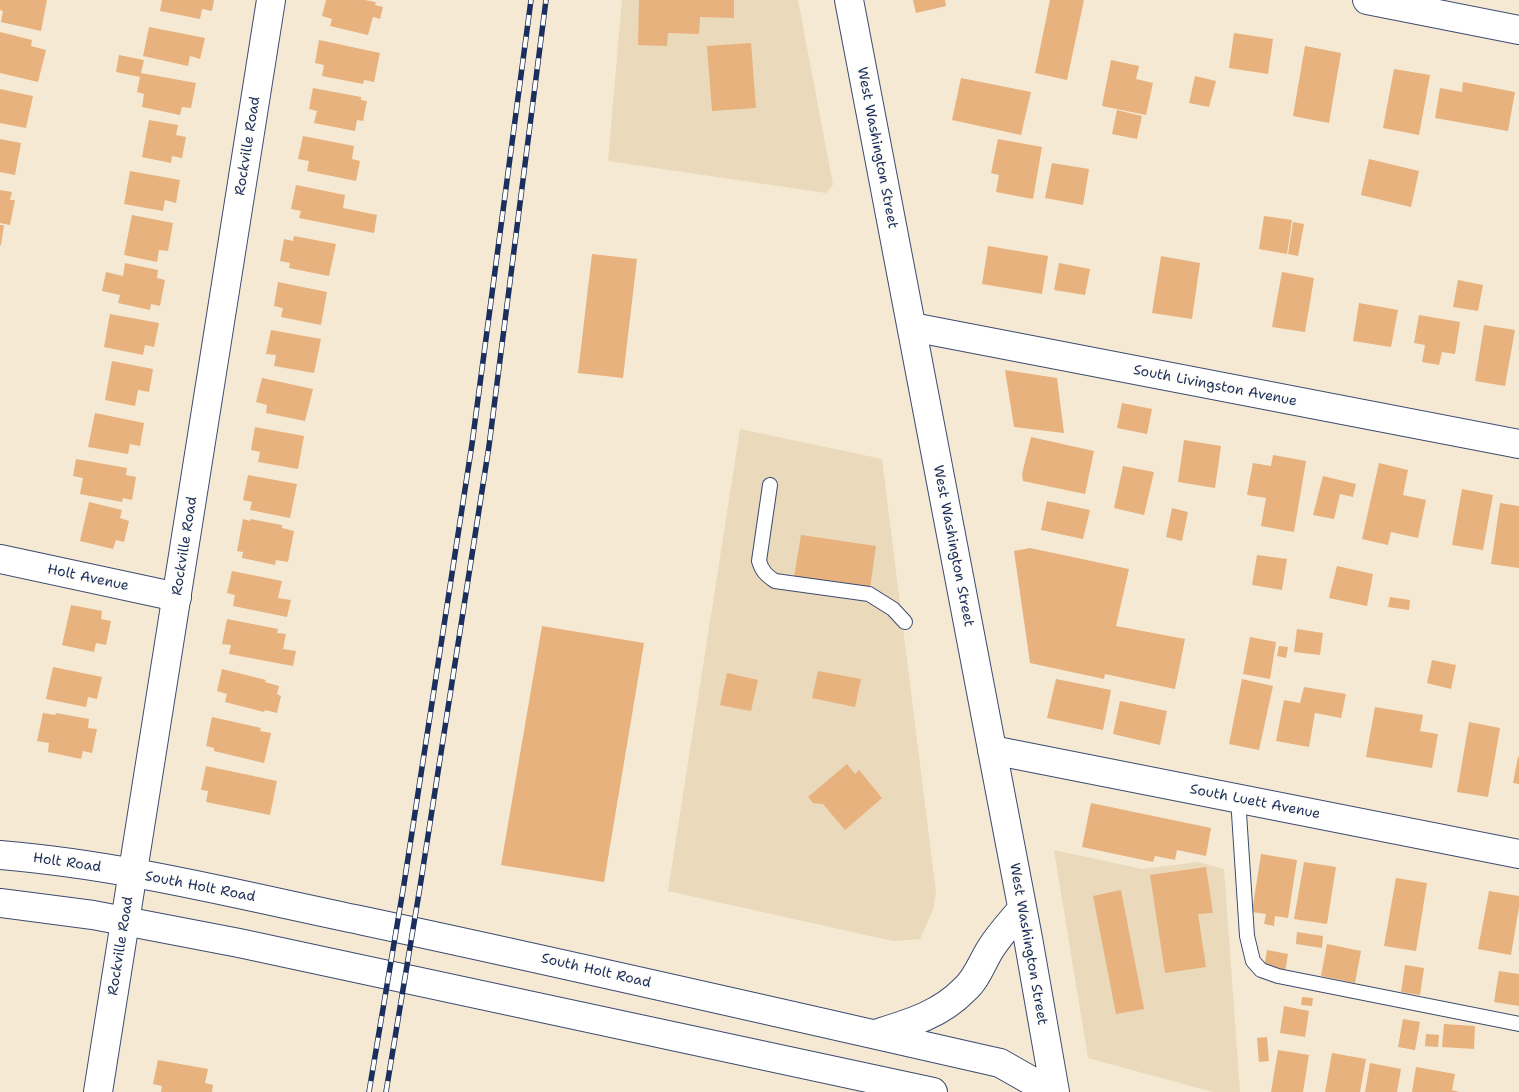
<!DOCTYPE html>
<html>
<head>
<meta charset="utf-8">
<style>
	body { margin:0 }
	canvas { display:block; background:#f5e9d3 }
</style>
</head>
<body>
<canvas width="1519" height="1092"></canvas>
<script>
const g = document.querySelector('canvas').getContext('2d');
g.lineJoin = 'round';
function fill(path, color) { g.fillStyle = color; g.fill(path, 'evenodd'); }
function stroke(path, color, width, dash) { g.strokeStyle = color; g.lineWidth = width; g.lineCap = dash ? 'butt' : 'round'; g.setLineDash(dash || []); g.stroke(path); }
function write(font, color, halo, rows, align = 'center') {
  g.font = font + ' "Shantell Sans",sans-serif'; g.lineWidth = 4; g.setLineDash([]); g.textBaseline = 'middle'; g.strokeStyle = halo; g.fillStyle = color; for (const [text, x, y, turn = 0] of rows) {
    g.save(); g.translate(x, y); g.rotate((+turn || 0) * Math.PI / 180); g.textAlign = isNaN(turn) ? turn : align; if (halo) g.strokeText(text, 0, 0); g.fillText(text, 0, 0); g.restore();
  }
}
const built = new Path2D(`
	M 622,0 L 798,0 L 833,185 L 826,193 L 608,161 Z
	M 740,429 L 882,459 L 936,893 L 933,910 L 920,939 L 893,941 L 668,891 Z
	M 1054,850 L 1142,869 L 1198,862 L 1224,869 L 1240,1092 L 1213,1092 L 1088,1058 Z`);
const building = new Path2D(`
	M 0,0 L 47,0 L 41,31 L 1,22 L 3,11 L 0,10 Z
	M 162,0 L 214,0 L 212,11 L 202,9 L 200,19 L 160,11 Z
	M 326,0 L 365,0 L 376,2 L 375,5 L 383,7 L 380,19 L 373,17 L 368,35 L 330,26 L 332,19 L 322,16 Z
	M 639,0 L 734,0 L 734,18 L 700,17 L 699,34 L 668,33 L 667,46 L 638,45 Z
	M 913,0 L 945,0 L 946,6 L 916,13 Z
	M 1050,0 L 1084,0 L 1067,80 L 1035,73 Z
	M 149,27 L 205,38 L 200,59 L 190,56 L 188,66 L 143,56 Z
	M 0,32 L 32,40 L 31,46 L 46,50 L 38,82 L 0,73 Z
	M 1234,33 L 1273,39 L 1268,74 L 1229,68 Z
	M 319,40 L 380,53 L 374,82 L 364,80 L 363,84 L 322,76 L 324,65 L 315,63 Z
	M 751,43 L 756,108 L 712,111 L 707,46 Z
	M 1305,46 L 1341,53 L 1329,123 L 1293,116 Z
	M 119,55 L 144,60 L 141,73 L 196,83 L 191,108 L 182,107 L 180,115 L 142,107 L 144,94 L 137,92 L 140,77 L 116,72 Z
	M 1111,60 L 1139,66 L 1136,79 L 1153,83 L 1146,115 L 1102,106 Z
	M 1394,69 L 1430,75 L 1419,135 L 1383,128 Z
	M 1195,76 L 1216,81 L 1209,107 L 1189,103 Z
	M 961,78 L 1031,92 L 1021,135 L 952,120 Z
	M 1463,82 L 1515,92 L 1508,131 L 1435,118 L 1440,88 L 1462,92 Z
	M 313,88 L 361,97 L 361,100 L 367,101 L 363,121 L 357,120 L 355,131 L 314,123 L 317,111 L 309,109 Z
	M 0,89 L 33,96 L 26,128 L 0,123 Z
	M 1117,110 L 1142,116 L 1137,139 L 1112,134 Z
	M 149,120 L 178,125 L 176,135 L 186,137 L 182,158 L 172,156 L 171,163 L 142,157 Z
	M 303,136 L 354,146 L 352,159 L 360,161 L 356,181 L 307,171 L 309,161 L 298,159 Z
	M 0,139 L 21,143 L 15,175 L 0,172 Z
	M 998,139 L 1042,147 L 1033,199 L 996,192 L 999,175 L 991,173 Z
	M 1369,159 L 1419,171 L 1411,207 L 1361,195 Z
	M 1052,163 L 1089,169 L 1083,205 L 1045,198 Z
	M 130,171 L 180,180 L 176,203 L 165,200 L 163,211 L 124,204 Z
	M 296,185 L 345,195 L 343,208 L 377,215 L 374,233 L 299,218 L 301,211 L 291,209 Z
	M 0,190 L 12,192 L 10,200 L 15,200 L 10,225 L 0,223 Z
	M 132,215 L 173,223 L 168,251 L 159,250 L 157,262 L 124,255 Z
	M 1264,216 L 1292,220 L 1287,254 L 1259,249 Z
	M 1293,222 L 1304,224 L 1298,256 L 1288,254 Z
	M 0,225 L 4,225 L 1,245 L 0,245 Z
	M 294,236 L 336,244 L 329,276 L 289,268 L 290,263 L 280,261 L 284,239 L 293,241 Z
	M 988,246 L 1048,256 L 1042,294 L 982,284 Z
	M 592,254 L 637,259 L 623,378 L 578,373 Z
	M 1161,256 L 1200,263 L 1192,319 L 1152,313 Z
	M 125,263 L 158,270 L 157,278 L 165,280 L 160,306 L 151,304 L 150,310 L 118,303 L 120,295 L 102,291 L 106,272 L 123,276 Z
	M 1059,263 L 1090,269 L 1085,295 L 1054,290 Z
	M 1282,272 L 1314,278 L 1305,332 L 1272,327 Z
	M 1458,280 L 1483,285 L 1478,311 L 1453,307 Z
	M 278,282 L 327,292 L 321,325 L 281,317 L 283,308 L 274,306 Z
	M 1359,303 L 1398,310 L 1391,347 L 1353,341 Z
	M 110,314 L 159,323 L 154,347 L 145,345 L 143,355 L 104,347 Z
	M 1419,315 L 1460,322 L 1455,354 L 1442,352 L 1439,365 L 1422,362 L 1425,345 L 1414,343 Z
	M 1484,325 L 1515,330 L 1505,386 L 1475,381 Z
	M 271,330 L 321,339 L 314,373 L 274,366 L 276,355 L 266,354 Z
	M 112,361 L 153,369 L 149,392 L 138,390 L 135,406 L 105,400 Z
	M 1005,370 L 1057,378 L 1064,433 L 1014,427 Z
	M 262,378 L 313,389 L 305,421 L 266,413 L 267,405 L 256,402 Z
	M 1122,403 L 1152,409 L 1147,434 L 1117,428 Z
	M 95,413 L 144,423 L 140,446 L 130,444 L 128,454 L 88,447 Z
	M 255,427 L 304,436 L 298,469 L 258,462 L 260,452 L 251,450 Z
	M 1031,437 L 1094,451 L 1085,494 L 1023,481 L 1022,474 Z
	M 1184,440 L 1221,446 L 1215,488 L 1178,482 Z
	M 1273,455 L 1306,461 L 1294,532 L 1261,526 L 1266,498 L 1247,495 L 1253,463 L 1271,466 Z
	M 76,459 L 127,468 L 126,475 L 136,477 L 132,500 L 123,498 L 122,502 L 80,494 L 83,478 L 73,476 Z
	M 1379,463 L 1408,470 L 1403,495 L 1426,500 L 1418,538 L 1391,532 L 1388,545 L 1362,539 Z
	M 1123,466 L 1154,472 L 1144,515 L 1114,508 Z
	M 248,475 L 297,484 L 290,518 L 250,510 L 252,502 L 243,500 Z
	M 1323,476 L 1356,484 L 1353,497 L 1340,494 L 1334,519 L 1313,515 Z
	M 1462,489 L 1493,495 L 1483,550 L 1452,545 Z
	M 1047,501 L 1090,510 L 1083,539 L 1041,530 Z
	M 89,502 L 122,510 L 120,518 L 129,521 L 124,542 L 116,540 L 113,549 L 80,541 Z
	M 1500,503 L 1519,506 L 1519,568 L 1491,564 Z
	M 1172,508 L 1188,512 L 1182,541 L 1166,537 Z
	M 243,519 L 250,521 L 250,519 L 282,525 L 282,528 L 294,531 L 288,562 L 276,560 L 275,565 L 242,558 L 243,552 L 237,551 Z
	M 801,535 L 876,546 L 870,588 L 794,577 Z
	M 1030,548 L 1129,569 L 1116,626 L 1185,639 L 1175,689 L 1105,674 L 1104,679 L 1030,663 L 1014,551 Z
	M 1257,555 L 1287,559 L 1282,590 L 1252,585 Z
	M 1337,566 L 1373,574 L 1367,606 L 1329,598 Z
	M 232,571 L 282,581 L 278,598 L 291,600 L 287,617 L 233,606 L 235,595 L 227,593 Z
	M 1390,597 L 1410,600 L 1409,610 L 1388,607 Z
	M 71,605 L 102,611 L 101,619 L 111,621 L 106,645 L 96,643 L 94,652 L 62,645 Z
	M 227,619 L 278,629 L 277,633 L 286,634 L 283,649 L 296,651 L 293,666 L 229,654 L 231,645 L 222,644 Z
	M 542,626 L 644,643 L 604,882 L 501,865 Z
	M 1297,629 L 1323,633 L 1320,655 L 1294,652 Z
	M 1250,637 L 1276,642 L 1270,679 L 1243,674 Z
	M 1279,646 L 1288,647 L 1286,658 L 1277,656 Z
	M 1432,660 L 1456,665 L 1451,689 L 1427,683 Z
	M 53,667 L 102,677 L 97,699 L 88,697 L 86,707 L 46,699 Z
	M 222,669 L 266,680 L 265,682 L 279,686 L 277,694 L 281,696 L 277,713 L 265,710 L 264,712 L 225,702 L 227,694 L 217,691 Z
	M 818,671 L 861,679 L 855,707 L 812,698 Z
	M 727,673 L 758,680 L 751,711 L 720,705 Z
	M 1056,679 L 1111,690 L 1103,730 L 1047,718 Z
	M 1242,679 L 1273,686 L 1259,750 L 1229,744 Z
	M 1304,687 L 1346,694 L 1341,718 L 1315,713 L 1309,747 L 1276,741 L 1284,700 L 1300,703 Z
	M 1120,701 L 1167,711 L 1160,745 L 1113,734 Z
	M 1375,707 L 1423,715 L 1420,731 L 1438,734 L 1432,768 L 1366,757 Z
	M 43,713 L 55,715 L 56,713 L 89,719 L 88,728 L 97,729 L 92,753 L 83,751 L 81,759 L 48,752 L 49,743 L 37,741 Z
	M 212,717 L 261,728 L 260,731 L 271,733 L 264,763 L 214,751 L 214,748 L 206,746 Z
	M 1469,722 L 1500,728 L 1488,797 L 1457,792 Z
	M 1518,757 L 1519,757 L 1519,784 L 1513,783 Z
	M 847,764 L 855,774 L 859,770 L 882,798 L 845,830 L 823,804 L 813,803 L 808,797 Z
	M 206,766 L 277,781 L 270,815 L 206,802 L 208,791 L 201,790 Z
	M 1091,803 L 1211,828 L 1206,856 L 1177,850 L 1175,860 L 1155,856 L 1153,862 L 1082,847 Z
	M 1261,854 L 1297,860 L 1288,918 L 1275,916 L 1274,926 L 1264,924 L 1266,914 L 1252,912 Z
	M 1304,862 L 1336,867 L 1327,924 L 1294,919 Z
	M 1206,867 L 1213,913 L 1198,914 L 1206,967 L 1165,973 L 1150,875 Z
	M 1396,878 L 1427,883 L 1416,951 L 1384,946 Z
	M 1121,890 L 1144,1009 L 1116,1014 L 1093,896 Z
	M 1489,891 L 1519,896 L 1519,907 L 1511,955 L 1478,949 Z
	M 1297,932 L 1323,936 L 1322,948 L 1296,944 Z
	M 1327,944 L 1361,951 L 1355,983 L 1321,976 Z
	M 1267,950 L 1288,954 L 1285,972 L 1264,968 Z
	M 1405,965 L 1424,968 L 1420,995 L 1401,992 Z
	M 1499,971 L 1519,974 L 1519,1006 L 1494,1002 Z
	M 1302,997 L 1313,998 L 1312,1006 L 1301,1005 Z
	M 1284,1006 L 1309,1011 L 1305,1037 L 1280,1033 Z
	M 1403,1019 L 1420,1022 L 1415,1050 L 1398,1047 Z
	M 1444,1024 L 1475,1026 L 1474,1049 L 1442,1047 Z
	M 1426,1034 L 1439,1035 L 1438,1047 L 1425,1046 Z
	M 1267,1037 L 1269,1061 L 1259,1062 L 1257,1038 Z
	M 1278,1050 L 1309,1055 L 1303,1092 L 1271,1092 Z
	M 1332,1053 L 1366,1059 L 1360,1092 L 1325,1092 Z
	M 158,1060 L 208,1069 L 205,1083 L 213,1085 L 212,1092 L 161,1092 L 162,1086 L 153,1084 Z
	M 1370,1063 L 1401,1069 L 1397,1092 L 1365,1092 Z
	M 1416,1067 L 1455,1074 L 1452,1090 L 1459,1092 L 1412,1092 Z`);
const service = new Path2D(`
	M 770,485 L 759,561 C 762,571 766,575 775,581 L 869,594 L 893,609 L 905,622
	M 1238,798 L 1247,936 L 1253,961 L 1261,970 L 1278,976 L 1519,1024`);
const minor = new Path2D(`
	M 1367,0 L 1519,30
	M 912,327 L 1519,444
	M 0,559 L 177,597
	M 992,750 L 1519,854`);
const primary = new Path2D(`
	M 849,0 L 1028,938 L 1055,1092
	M 0,855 C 123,865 243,896 364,921 C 576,966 788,1015 1000,1063 L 1051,1092
	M 0,903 L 93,915 L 239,943 L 933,1092
	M 875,1034 C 907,1024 940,1015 964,990 C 977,979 982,962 991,948 C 1000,934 1012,921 1022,909
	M 98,1092 L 271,0`);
const rail = new Path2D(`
	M 369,1092 L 404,884 L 472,444 L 531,0
	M 386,1092 L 420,887 L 489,446 L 546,0`);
const streetNames = [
	["Rockville Road",248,146,-81],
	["West Washington Street",877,148,79],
	["South Livingston Avenue",1215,386,11],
	["Rockville Road",185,546,-81],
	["West Washington Street",953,546,79],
	["Holt Avenue",88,578,12],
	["South Luett Avenue",1255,802,11],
	["Holt Road",67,863,8],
	["South Holt Road",200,887,11],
	["West Washington Street",1028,944,80],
	["Rockville Road",121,946,-81],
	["South Holt Road",596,971,13]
];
fill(built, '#ead9ba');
fill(building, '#e7b27e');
stroke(service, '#3c4b70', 16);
stroke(minor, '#3c4b70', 30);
stroke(primary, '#3c4b70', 30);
stroke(service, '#fff', 14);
stroke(minor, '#fff', 28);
stroke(primary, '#fff', 28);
stroke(rail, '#1b2f5e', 5.5);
stroke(rail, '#fdfcf7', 4, [11]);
write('14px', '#1b2f5e', '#fdfcf7', streetNames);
</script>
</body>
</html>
